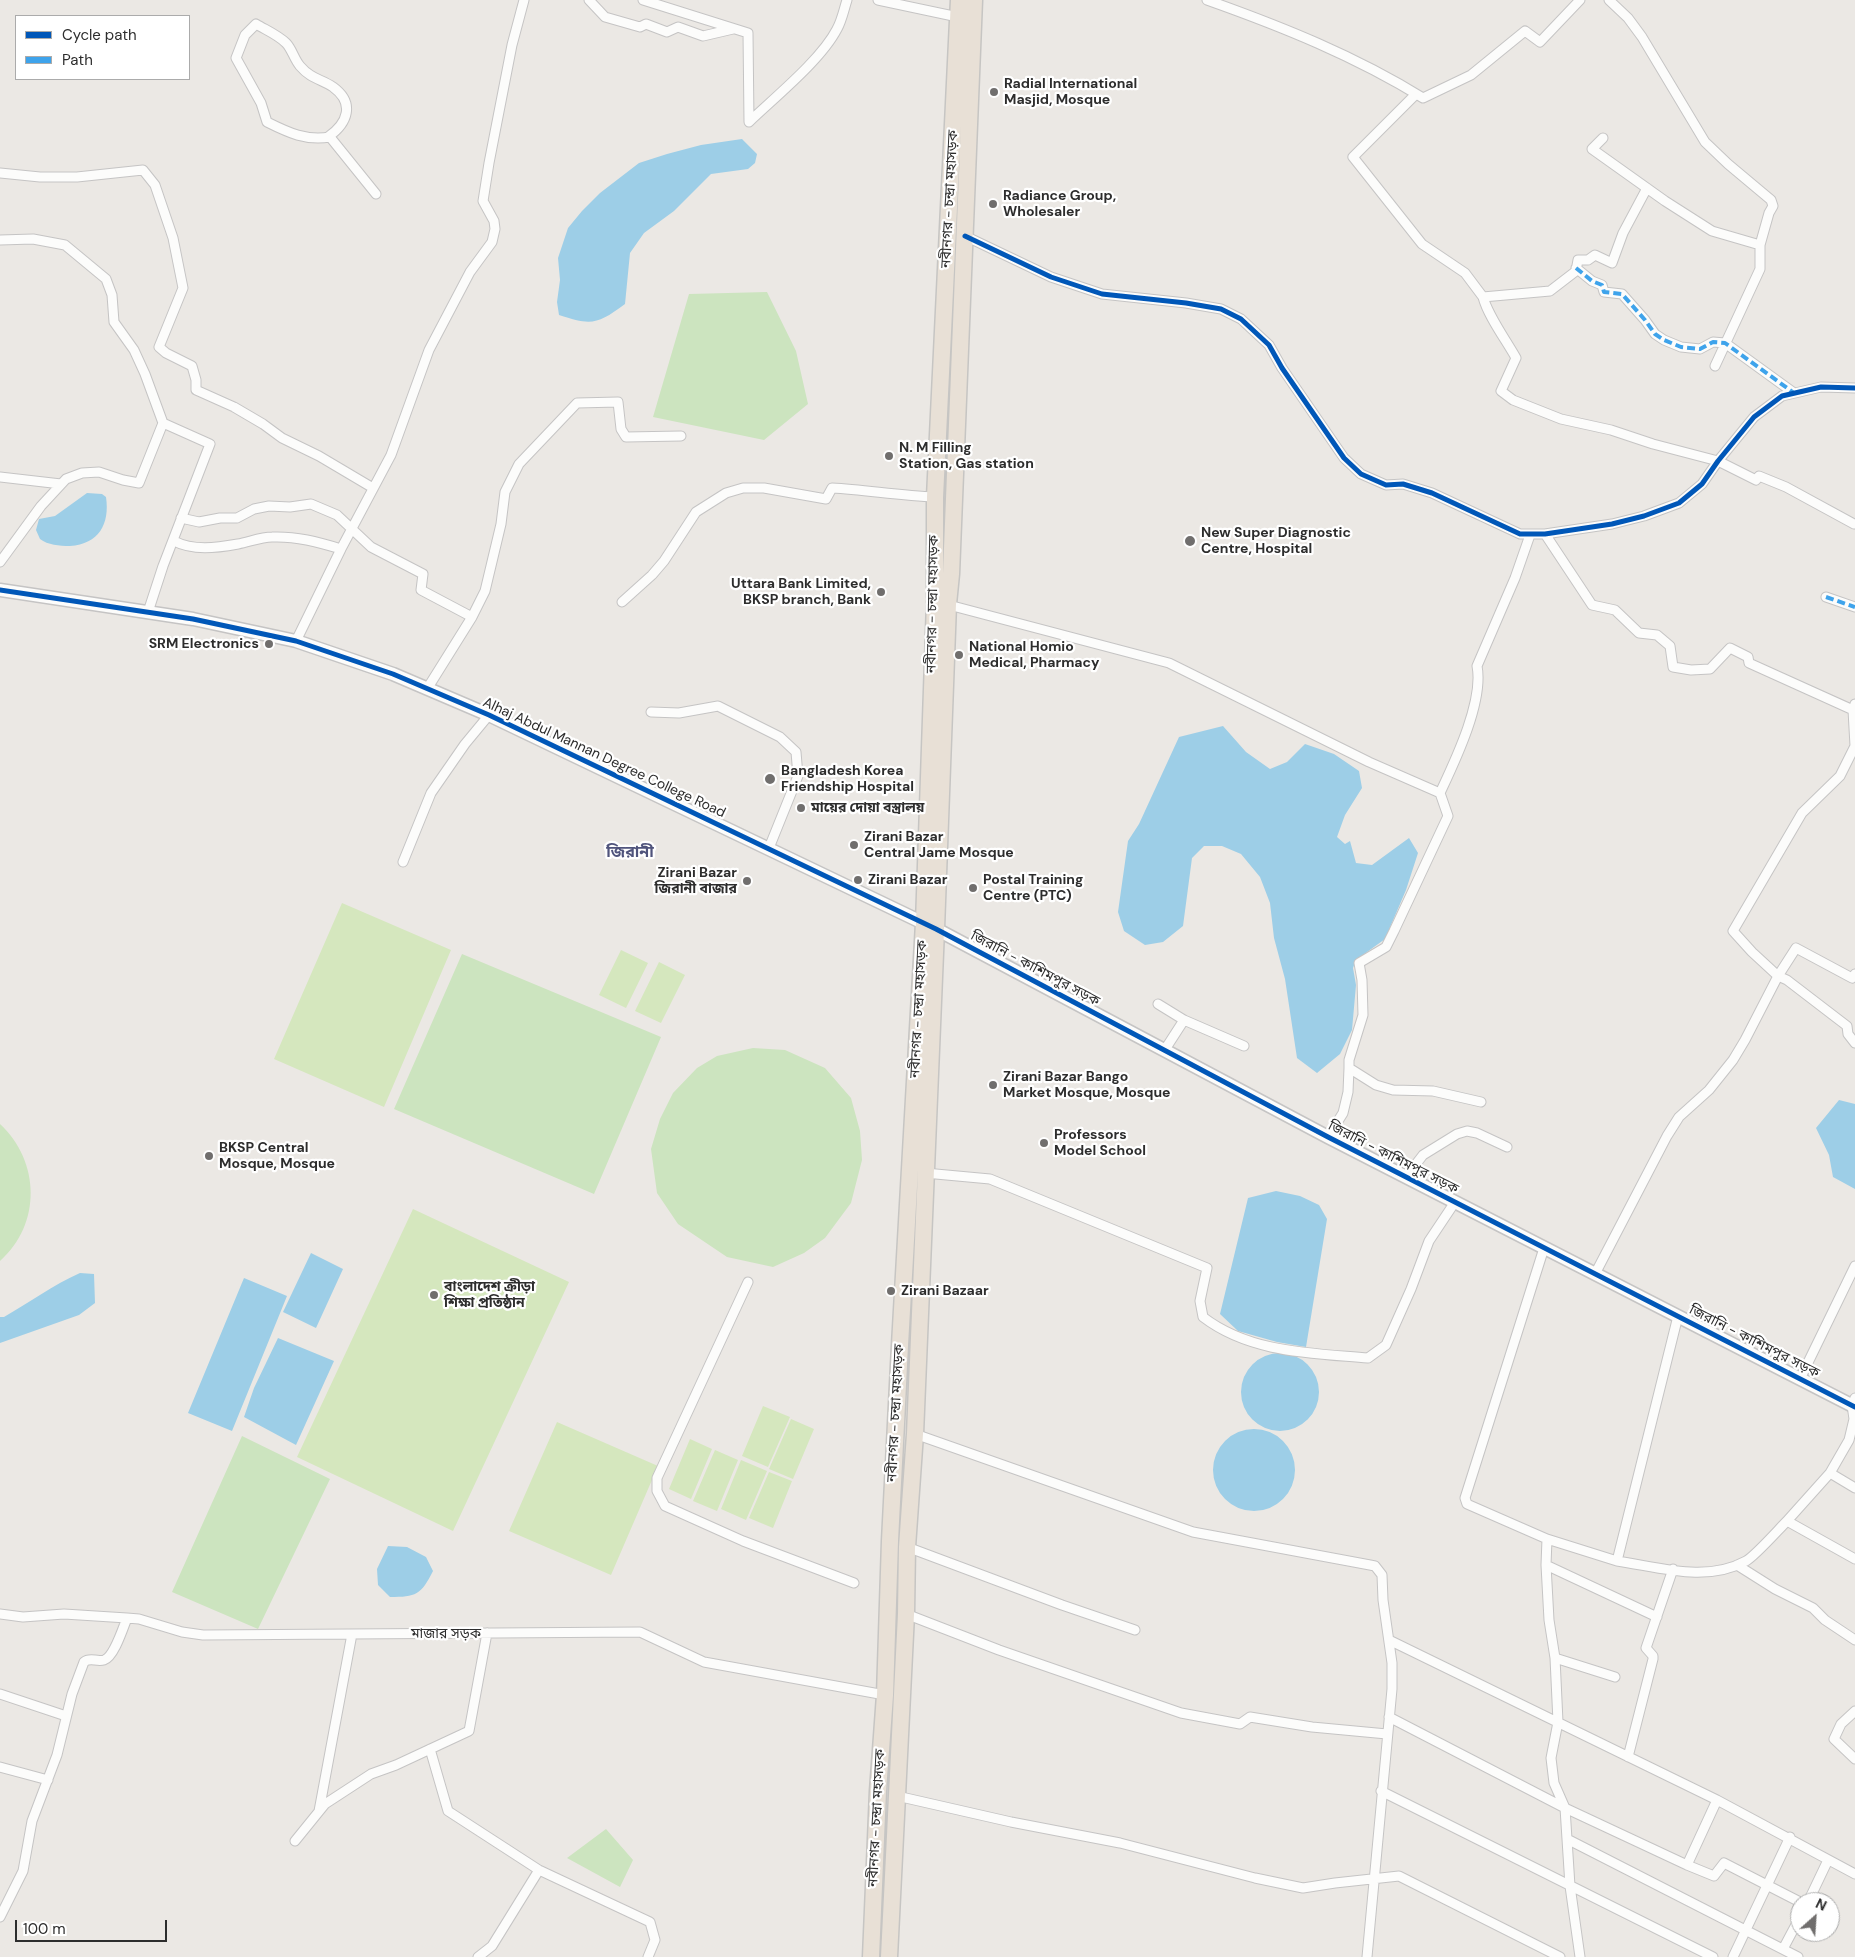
<!DOCTYPE html>
<html>
<head>
<meta charset="utf-8">
<style>
	body { margin:0 }
	#map { position:relative; width:1855px; height:1957px; overflow:hidden; background:#ebe8e4; font-family:"DM Sans",sans-serif }
	canvas { display:block }
	.legend { position:absolute; left:15px; top:15px; width:175px; height:65px; box-sizing:border-box; background:#fff; border:1px solid #ababab; margin:0; padding:6px 9px; list-style:none; font-size:15px; color:#2d2d2d }
	.legend li { display:flex; align-items:center; gap:10px; height:25px }
	.legend b { width:25px; border:1px solid #ababab }
	.north { position:absolute; left:1790px; top:1892px; width:50px; height:50px; box-sizing:border-box; background:#fff; border:1px solid #ababab; border-radius:50%; rotate:26deg; font-size:14px; font-weight:700; line-height:20px; text-align:center; color:#2d2d2d }
	.north::after { content:''; display:block; margin:auto; width:18px; height:22px; background:#706e6d; clip-path:polygon(50% 0,100% 100%,50% 72%,0 100%) }
	.scale { position:absolute; left:15px; top:1920px; width:152px; height:22px; box-sizing:border-box; border:2px solid #2d2d2d; border-top:0; padding-left:6px; font-size:15px; line-height:18px; white-space:nowrap; color:#2d2d2d; -webkit-text-stroke:4px #fff; paint-order:stroke }
</style>
</head>
<body>
<div id="map">
<canvas width="1855" height="1957"></canvas>
<ul class="legend">
<li><b style="height:6px;background:#0057b8"></b>Cycle path</li>
<li><b style="height:6px;background:#3ea3eb"></b>Path</li>
</ul>
<div class="north">N</div>
<div class="scale">100 m</div>
</div>
<script>
const g = document.querySelector('canvas').getContext('2d');
g.lineJoin = 'round';
function fill(path, color) { g.fillStyle = color; g.fill(path, 'evenodd'); }
function stroke(path, color, width, dash) { g.strokeStyle = color; g.lineWidth = width; g.lineCap = dash ? 'butt' : 'round'; g.setLineDash(dash || []); g.stroke(path); }
function write(font, color, halo, rows, align = 'center') {
  g.font = font + ' "DM Sans","Noto Sans Bengali",sans-serif'; g.lineWidth = 4.5; g.setLineDash([]); g.textBaseline = 'middle'; g.strokeStyle = halo; g.fillStyle = color; for (const [text, x, y, turn = 0] of rows) {
    g.save(); g.translate(x, y); g.rotate((+turn || 0) * Math.PI / 180); g.textAlign = isNaN(turn) ? turn : align; if (halo) g.strokeText(text, 0, 0); g.fillText(text, 0, 0); g.restore();
  }
}
const green = new Path2D(`
	M 767,292 L 796,351 L 808,404 L 764,440 L 653,417 L 689,294 Z
	M 462,954 L 661,1037 L 594,1194 L 394,1109 Z
	M 753,1048 L 785,1050 L 825,1068 L 851,1098 L 860,1131 L 862,1160 L 851,1203 L 825,1238 L 804,1253 L 773,1267 L 727,1257 L 678,1224 L 657,1193 L 651,1149 L 660,1119 L 673,1093 L 697,1068 L 717,1056 Z
	M 0,1124 C 40,1161 42,1224 0,1261 Z
	M 242,1436 L 330,1479 L 258,1629 L 172,1592 Z
	M 606,1829 L 633,1860 L 620,1887 L 567,1858 Z`);
const pitch = new Path2D(`
	M 342,903 L 451,950 L 384,1107 L 274,1059 Z
	M 621,950 L 648,963 L 626,1008 L 599,995 Z
	M 659,962 L 685,975 L 661,1023 L 635,1011 Z
	M 413,1209 L 569,1282 L 453,1531 L 297,1457 Z
	M 763,1406 L 790,1417 L 768,1467 L 742,1456 Z
	M 791,1419 L 814,1429 L 793,1479 L 769,1469 Z
	M 557,1422 L 658,1466 L 611,1575 L 509,1531 Z
	M 690,1439 L 712,1449 L 691,1499 L 669,1489 Z
	M 715,1450 L 738,1460 L 717,1511 L 693,1501 Z
	M 741,1460 L 767,1471 L 746,1520 L 721,1509 Z
	M 769,1472 L 792,1481 L 773,1528 L 749,1518 Z`);
const water = new Path2D(`
	M 742,139 L 757,154 L 755,163 L 748,169 L 711,174 L 674,211 L 644,233 L 630,253 L 625,304 C 598,324 592,326 559,315 L 557,302 L 560,280 L 558,258 L 568,228 L 582,211 L 600,193 L 639,163 L 667,154 L 701,145 Z
	M 87,493 L 102,494 L 106,497 C 110,524 99,544 70,546 C 59,546 48,545 40,539 L 36,530 L 39,519 L 55,516 Z
	M 1223,726 L 1246,752 L 1270,769 L 1287,762 L 1305,744 L 1334,754 L 1359,771 L 1362,788 L 1345,815 L 1337,837 L 1345,844 L 1350,841 L 1356,863 L 1372,865 L 1409,838 L 1418,853 L 1406,890 L 1385,939 L 1356,960 L 1353,968 L 1356,985 L 1352,1030 L 1340,1054 L 1317,1073 L 1297,1058 L 1285,979 L 1274,938 L 1270,903 L 1260,877 L 1241,854 L 1222,846 L 1204,846 L 1192,858 L 1183,926 L 1163,942 L 1145,945 L 1124,931 L 1118,912 L 1128,841 L 1139,824 L 1179,737 Z
	M 1839,1100 L 1855,1104 L 1855,1189 L 1833,1177 L 1829,1155 L 1816,1128 Z
	M 1276,1191 L 1300,1196 L 1319,1205 L 1327,1219 L 1306,1347 L 1277,1342 L 1238,1331 L 1220,1314 L 1248,1198 Z
	M 311,1253 L 343,1269 L 316,1328 L 283,1312 Z
	M 80,1273 L 94,1274 L 95,1303 L 79,1315 L 0,1343 L 0,1317 L 4,1317 C 30,1302 53,1285 80,1273 Z
	M 244,1278 L 287,1296 L 232,1431 L 188,1413 Z
	M 278,1338 L 334,1361 L 296,1445 L 244,1417 L 254,1388 Z
	M1241 1392a39 39 0 1 1 78 0a39 39 0 1 1-78 0Z
	M1213 1470a41 41 0 1 1 82 0a41 41 0 1 1-82 0Z
	M 388,1546 L 407,1547 L 426,1557 L 433,1571 C 421,1595 416,1597 390,1597 L 378,1585 L 377,1569 Z`);
const street = new Path2D(`
	M 589,0 L 605,17 L 640,27 L 646,24 L 667,32 L 678,27 L 703,36 L 733,29
	M 643,0 L 748,33 L 749,122 C 775,97 821,60 837,29 C 842,20 844,9 847,0
	M 878,0 L 958,17
	M 1207,0 C 1283,27 1355,56 1423,98 L 1471,75 L 1525,31 L 1540,42 L 1580,0
	M 1609,0 L 1628,18 L 1642,37 L 1705,142 L 1728,164 L 1771,200 L 1773,206 L 1769,213 L 1760,245 L 1760,269 L 1715,366
	M 1416,94 L 1353,157 L 1422,244 L 1465,273 L 1483,297 L 1550,291 L 1576,271 L 1578,260 L 1588,260 L 1595,255 L 1612,263 L 1623,233 L 1647,188
	M 328,137 C 348,123 355,103 333,87 C 321,79 311,79 300,66 C 294,59 292,49 286,43 C 278,35 266,30 256,24 L 245,35 L 236,58 L 261,103 L 267,122 C 289,133 306,141 330,137 L 376,194
	M 1603,138 L 1592,149 L 1665,201 L 1712,231 L 1760,245
	M 0,173 L 40,177 L 77,177 L 143,170 L 155,185 L 173,238 L 183,288 L 159,347 L 166,353 L 192,366 L 196,380 L 196,390 L 234,407 L 263,424 L 282,438 L 319,456 L 373,488
	M 965,236 L 1051,277 L 1102,294 L 1186,303 L 1221,309 L 1241,319 L 1269,345 L 1282,368 L 1344,458 L 1361,474 L 1386,485 L 1403,484 L 1432,493 L 1520,534 L 1545,534 L 1612,524 L 1644,516 L 1679,503 L 1702,484 L 1718,461 L 1754,417 L 1782,396 L 1821,387 L 1855,388
	M 0,240 L 33,239 L 65,245 L 106,279 L 112,295 L 114,322 L 134,350 L 145,374 L 163,423 L 139,483 L 123,480 L 99,472 L 82,473 L 66,479 L 41,506 L 0,562
	M 1576,268 L 1592,281 L 1602,285 L 1604,292 L 1622,294 L 1645,320 L 1655,334 L 1664,340 L 1681,347 L 1700,349 L 1713,342 L 1725,343 L 1794,393
	M 1483,297 C 1488,316 1506,340 1516,358 L 1501,391 L 1513,400 L 1561,419 L 1611,430 L 1653,444 L 1718,461 L 1756,480 L 1759,476 L 1786,487 L 1854,524
	M 0,477 L 61,484
	M 181,518 L 199,522 L 220,518 L 237,518 L 254,509 L 269,506 L 290,507 L 311,504 L 337,515 L 371,547 L 423,574 L 421,590 L 472,617
	M 1545,534 L 1592,605 L 1615,610 L 1639,633 L 1657,635 L 1670,646 L 1673,667 L 1691,670 L 1710,669 L 1730,648 L 1748,657 L 1749,663 L 1853,710
	M 174,541 C 193,551 216,548 238,544 C 249,542 261,537 272,537 C 296,536 318,542 341,549
	M 1826,597 L 1855,607
	M 622,602 L 652,575 L 664,561 L 696,512 L 726,493 L 743,488 L 764,488 L 826,499 L 832,488 C 867,490 901,496 935,497
	M 945,604 L 1169,663 L 1369,762 L 1440,793 L 1448,816 L 1394,931 L 1386,947 L 1359,963 L 1362,980 L 1363,1015 L 1349,1060 L 1349,1068 L 1376,1085 L 1393,1090 L 1433,1091 L 1481,1102
	M 148,612 L 163,566 L 210,444 L 163,423
	M 296,641 L 341,549 L 391,455 L 429,350 L 470,272 L 492,242 L 495,229 L 494,221 L 483,201 L 489,163 L 512,45 L 524,0
	M 427,689 L 472,617 L 485,591 L 501,524 L 505,492 L 519,464 L 577,403 L 618,402 L 621,429 L 626,437 L 681,436
	M 651,712 L 679,713 L 718,706 L 780,737 L 796,752 L 798,776 L 769,848
	M 1440,793 C 1455,761 1484,701 1477,666 L 1515,578 L 1530,535
	M 403,862 L 431,793 L 465,744 L 489,715
	M 1855,974 L 1852,978 L 1796,948 L 1778,976 L 1787,980 L 1847,1026 L 1848,1034 L 1855,1043
	M 1158,1004 L 1184,1020
	M 1164,1051 L 1184,1020 L 1244,1046
	M 1328,1137 L 1343,1113 L 1348,1092 L 1349,1068
	M 925,1173 L 990,1179 L 1207,1268 L 1200,1301 L 1203,1317 C 1250,1353 1311,1353 1368,1358 L 1386,1345 L 1411,1289 L 1429,1241 L 1455,1202
	M 1406,1177 L 1423,1155 L 1457,1134 L 1467,1131 L 1477,1133 L 1507,1147
	M 1544,1248 L 1465,1498 L 1467,1504 L 1547,1539
	M 1595,1274 L 1667,1136 L 1679,1117 L 1709,1090 L 1733,1060 L 1745,1040 L 1778,976 L 1752,952 L 1733,931 L 1802,813 L 1840,776 L 1855,746 L 1853,710 L 1855,704
	M 748,1282 L 657,1478 L 657,1491 L 665,1506 L 743,1541 L 854,1583
	M 1678,1316 L 1617,1561 L 1547,1539 L 1546,1565 L 1549,1620 L 1555,1658 L 1558,1722 L 1551,1758 L 1554,1783 L 1565,1808 L 1687,1865 L 1717,1800 L 1855,1874
	M 1800,1379 L 1855,1266
	M 915,1434 L 1193,1532 L 1370,1565 L 1375,1566 L 1382,1575 L 1383,1600 L 1392,1663 L 1392,1689 L 1367,1957
	M 1830,1473 L 1855,1488
	M 1787,1521 L 1830,1473 L 1849,1440 L 1854,1419 L 1852,1405 L 1855,1398
	M 907,1547 L 1062,1605 L 1135,1630
	M 1617,1561 C 1659,1567 1706,1583 1746,1561 C 1755,1556 1778,1530 1787,1521 L 1855,1559
	M 1546,1565 L 1657,1617
	M 1737,1565 L 1775,1589 L 1813,1608 L 1825,1620 L 1855,1640
	M 0,1614 L 23,1617 L 64,1614 L 127,1618 L 139,1619 L 182,1632 L 203,1635 L 640,1632 L 704,1662 L 885,1695
	M 906,1614 L 999,1650 L 1181,1713 L 1240,1724 L 1250,1717 L 1312,1727 L 1387,1734
	M 1389,1640 L 1717,1800
	M 1555,1658 L 1615,1677
	M 0,1694 L 66,1716
	M 1855,1711 L 1841,1724 L 1834,1739 L 1855,1759
	M 1389,1717 L 1565,1808 L 1570,1886 L 1580,1957
	M 430,1749 L 448,1811 L 539,1870 L 650,1922 L 655,1940 L 648,1957
	M 1628,1757 L 1653,1659 L 1653,1656 L 1646,1648 L 1673,1569
	M 0,1767 L 48,1780
	M 1381,1791 L 1713,1957
	M 897,1796 L 1011,1822 L 1120,1843 L 1255,1878 L 1303,1888 L 1335,1883 L 1399,1876 L 1560,1957
	M 319,1811 L 352,1634
	M 1567,1839 L 1798,1957
	M 295,1841 L 325,1804 L 371,1774 L 396,1765 L 469,1731 L 487,1633
	M 1687,1865 L 1714,1876 L 1724,1863 L 1800,1902
	M 1808,1902 L 1828,1860
	M 0,1917 L 23,1871 L 32,1821 L 57,1755 L 72,1694 L 84,1662 C 90,1657 96,1662 104,1660 C 114,1657 123,1628 127,1618
	M 1783,1949 L 1800,1917
	M 478,1957 L 492,1946 L 539,1870
	M 1733,1957 L 1790,1837`);
const secondary = new Path2D(`
	M 0,590 L 193,619 L 296,641 L 393,674 L 489,715 L 936,929 L 1328,1137 L 1855,1407`);
const highway = new Path2D(`
	M 871,1957 L 878,1791 L 885,1695 L 890,1541 L 900,1345 L 924,923 L 935,602 L 935,497 L 959,0
	M 889,1957 L 906,1614 L 907,1547 L 915,1434 L 936,929 L 948,604 L 951,574 L 974,0`);
const quiet = new Path2D(`
	M 1576,268 L 1592,281 L 1602,285 L 1604,292 L 1622,294 L 1645,320 L 1655,334 L 1664,340 L 1681,347 L 1700,349 L 1713,342 L 1725,343 L 1794,393
	M 1826,597 L 1855,607`);
const cycleway = new Path2D(`
	M 965,236 L 1051,277 L 1102,294 L 1186,303 L 1221,309 L 1241,319 L 1269,345 L 1282,368 L 1344,458 L 1361,474 L 1386,485 L 1403,484 L 1432,493 L 1520,534 L 1545,534 L 1612,524 L 1644,516 L 1679,503 L 1702,484 L 1718,461 L 1754,417 L 1782,396 L 1821,387 L 1855,388
	M 0,590 L 193,619 L 296,641 L 393,674 L 489,715 L 936,929 L 1328,1137 L 1855,1407`);
const markers = [
	[994,92,5,"#706e6d"],
	[993,204,5,"#706e6d"],
	[889,456,5,"#706e6d"],
	[1190,541,6,"#706e6d"],
	[881,592,5,"#706e6d"],
	[269,644,5,"#706e6d"],
	[959,655,5,"#706e6d"],
	[770,779,6,"#706e6d"],
	[801,808,5,"#706e6d"],
	[854,845,5,"#706e6d"],
	[858,880,5,"#706e6d"],
	[747,881,5,"#706e6d"],
	[973,888,5,"#706e6d"],
	[993,1085,5,"#706e6d"],
	[1044,1143,5,"#706e6d"],
	[209,1156,5,"#706e6d"],
	[891,1291,5,"#706e6d"],
	[434,1295,5,"#706e6d"]
];
const poiNames = [
	["Radial International",1004,84],
	["Masjid, Mosque",1004,100],
	["Radiance Group,",1003,196],
	["Wholesaler",1003,212],
	["N. M Filling",899,448],
	["Station, Gas station",899,464],
	["New Super Diagnostic",1201,533],
	["Centre, Hospital",1201,549],
	["Uttara Bank Limited,",871,584,"right"],
	["BKSP branch, Bank",871,600,"right"],
	["SRM Electronics",259,644,"right"],
	["National Homio",969,647],
	["Medical, Pharmacy",969,663],
	["Bangladesh Korea",781,771],
	["Friendship Hospital",781,787],
	["মায়ের দোয়া বস্ত্রালয়",811,808],
	["Zirani Bazar",864,837],
	["Central Jame Mosque",864,853],
	["Zirani Bazar",737,873,"right"],
	["জিরানী বাজার",737,889,"right"],
	["Zirani Bazar",868,880],
	["Postal Training",983,880],
	["Centre (PTC)",983,896],
	["Zirani Bazar Bango",1003,1077],
	["Market Mosque, Mosque",1003,1093],
	["Professors",1054,1135],
	["Model School",1054,1151],
	["BKSP Central",219,1148],
	["Mosque, Mosque",219,1164],
	["বাংলাদেশ ক্রীড়া",444,1287],
	["শিক্ষা প্রতিষ্ঠান",444,1303],
	["Zirani Bazaar",901,1291]
];
const streetNames = [
	["নবীনগর - চন্দ্রা মহাসড়ক",950,199,-87],
	["নবীনগর - চন্দ্রা মহাসড়ক",933,604,-89],
	["Alhaj Abdul Mannan Degree College Road",604,758,25],
	["জিরানি - কাশিমপুর সড়ক",1035,969,28],
	["নবীনগর - চন্দ্রা মহাসড়ক",919,1009,-87],
	["জিরানি - কাশিমপুর সড়ক",1393,1158,27],
	["জিরানি - কাশিমপুর সড়ক",1754,1342,27],
	["নবীনগর - চন্দ্রা মহাসড়ক",896,1413,-87],
	["মাজার সড়ক",446,1634],
	["নবীনগর - চন্দ্রা মহাসড়ক",877,1818,-87]
];
const quarterNames = [
	["জিরানী",630,853]
];
fill(green, '#cce4bf');
fill(pitch, '#d5e7be');
fill(water, '#9dcee7');
stroke(street, '#c5c4c4', 11);
stroke(secondary, '#c5c4c4', 15);
stroke(highway, '#c6c5c3', 19);
stroke(street, '#fcfcfb', 9);
stroke(secondary, '#fcfcfb', 12);
stroke(highway, '#e8e0d6', 16);
stroke(quiet, '#3ea3eb', 4, [8, 4]);
stroke(cycleway, '#0057b8', 5);
for (const [x, y, r, color] of markers) { const dot = new Path2D(); dot.arc(x, y, r, 0, 2 * Math.PI); g.fillStyle = color; g.fill(dot); stroke(dot, '#fff', 2); }
write('bold 14px', '#2d2d2d', '#fff', poiNames, 'left');
write('14px', '#2d2d2d', '#fff', streetNames);
write('bold 16px', '#50547c', '#fff', quarterNames);
</script>
</body>
</html>
